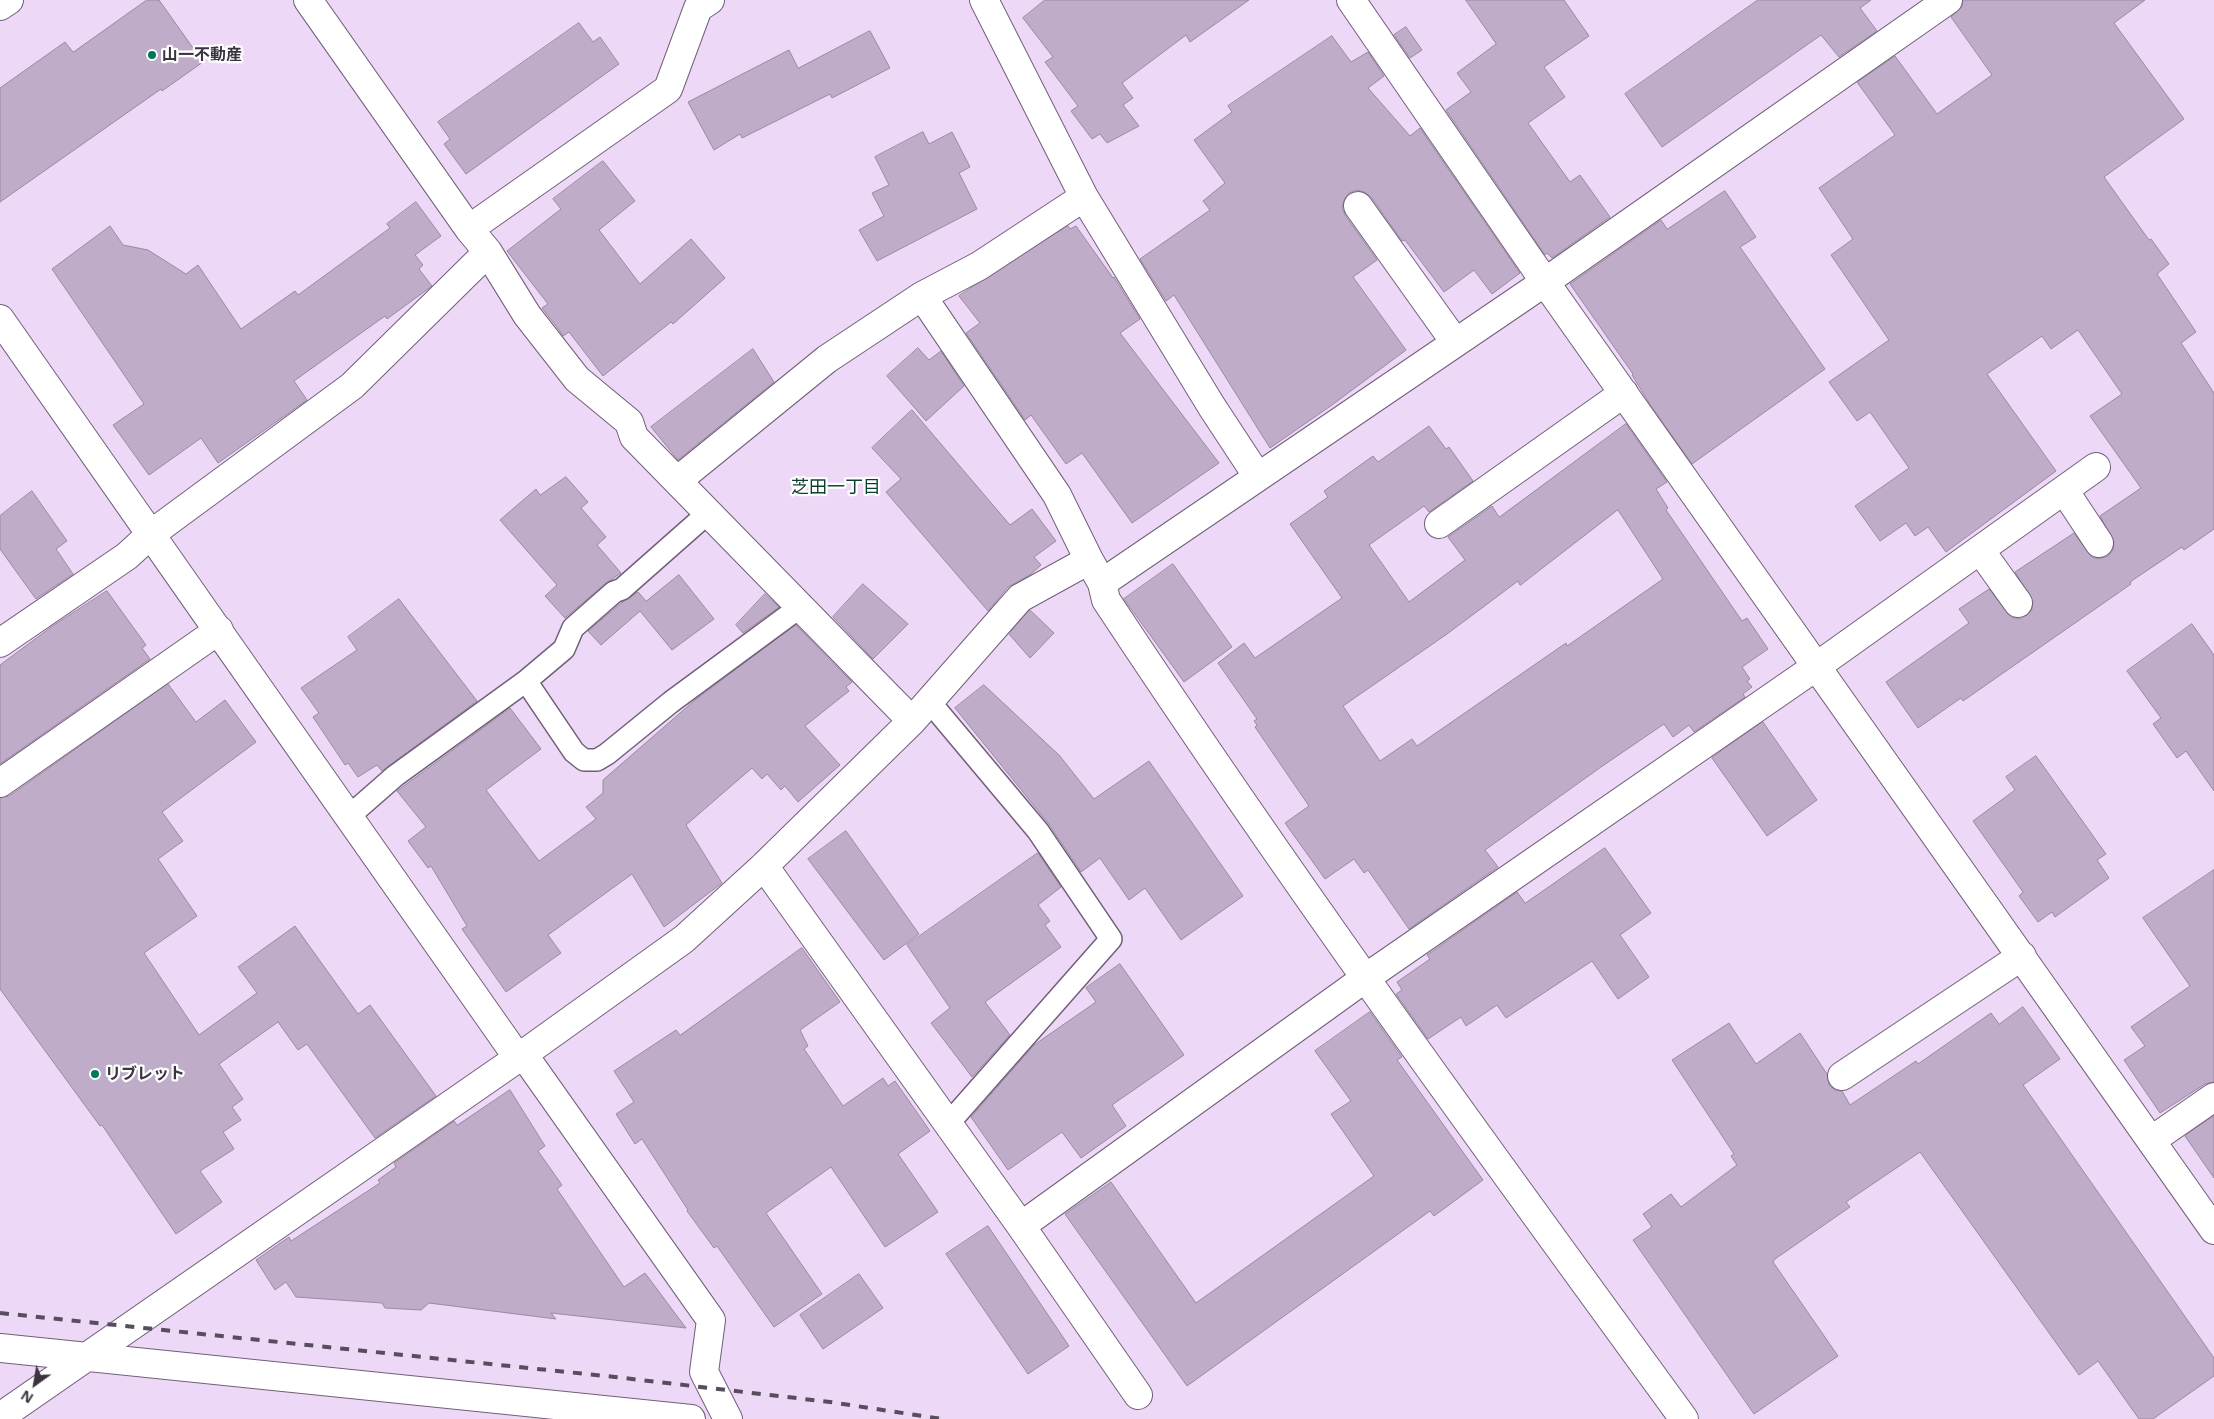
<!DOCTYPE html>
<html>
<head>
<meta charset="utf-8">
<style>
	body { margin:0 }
	#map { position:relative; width:2214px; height:1419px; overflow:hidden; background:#edd9f7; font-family:"Noto Sans",sans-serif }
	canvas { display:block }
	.north { position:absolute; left:10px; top:1359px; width:50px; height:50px; -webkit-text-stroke:4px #fff; paint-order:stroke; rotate:212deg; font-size:14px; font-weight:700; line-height:20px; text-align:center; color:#3b333f }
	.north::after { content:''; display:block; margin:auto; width:18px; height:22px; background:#3b333f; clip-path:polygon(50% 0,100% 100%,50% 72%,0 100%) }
</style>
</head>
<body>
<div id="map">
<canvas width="2214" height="1419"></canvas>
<div class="north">N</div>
</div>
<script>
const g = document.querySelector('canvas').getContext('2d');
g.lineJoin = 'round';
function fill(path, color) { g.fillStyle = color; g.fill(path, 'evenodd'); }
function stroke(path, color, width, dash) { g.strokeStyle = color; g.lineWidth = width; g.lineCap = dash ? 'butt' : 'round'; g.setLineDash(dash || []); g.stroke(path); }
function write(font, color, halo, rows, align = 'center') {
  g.font = font + ' "Noto Sans","Noto Sans JP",sans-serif'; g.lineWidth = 4.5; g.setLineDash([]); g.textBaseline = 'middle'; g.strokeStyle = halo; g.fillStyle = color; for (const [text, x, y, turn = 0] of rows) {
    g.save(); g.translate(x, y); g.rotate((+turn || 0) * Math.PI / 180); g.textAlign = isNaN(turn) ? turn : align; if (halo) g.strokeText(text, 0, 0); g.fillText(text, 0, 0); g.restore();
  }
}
const building = new Path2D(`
	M 147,0 L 159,0 L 203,62 L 162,91 L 161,89 L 0,202 L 0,88 L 65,42 L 73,52 Z
	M 1045,0 L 1249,0 L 1190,42 L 1186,35 L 1122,83 L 1133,98 L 1123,105 L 1139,126 L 1107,143 L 1100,134 L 1092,139 L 1071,111 L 1078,106 L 1045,62 L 1053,57 L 1023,18 Z
	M 1466,0 L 1564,0 L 1589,36 L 1544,67 L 1565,97 L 1528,123 L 1570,182 L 1580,175 L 1610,217 L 1552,258 L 1547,253 L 1545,255 L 1446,110 L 1471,92 L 1457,73 L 1496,44 Z
	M 1758,0 L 1871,0 L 1860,8 L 1877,31 L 1839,57 L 1821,35 L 1662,147 L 1625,94 Z
	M 1963,0 L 2145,0 L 2114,23 L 2184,119 L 2104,177 L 2149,240 L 2151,239 L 2169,264 L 2157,274 L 2196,332 L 2181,343 L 2214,393 L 2214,529 L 2184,550 L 2182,547 L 2130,582 L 2131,584 L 1963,701 L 1961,698 L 1918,728 L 1886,682 L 1969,623 L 1959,609 L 1989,589 L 2011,617 L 2019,619 L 2027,615 L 2032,609 L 2033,601 L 2015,572 L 2074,533 L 2092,557 L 2099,559 L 2108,556 L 2113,550 L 2114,542 L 2100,516 L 2141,488 L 2090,416 L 2122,394 L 2078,330 L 2051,349 L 2042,336 L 1987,374 L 2056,471 L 1946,552 L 1928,527 L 1915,536 L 1906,523 L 1880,541 L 1855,506 L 1909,468 L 1870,412 L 1857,421 L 1829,382 L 1889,340 L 1831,255 L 1853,239 L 1819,188 L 1895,135 L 1857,82 L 1895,56 L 1937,114 L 1992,75 L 1951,17 L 1962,7 Z
	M 579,23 L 593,42 L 600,37 L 619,64 L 466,174 L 444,144 L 450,139 L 438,122 Z
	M 1406,27 L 1422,50 L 1410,58 L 1394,35 Z
	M 870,31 L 890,68 L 832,98 L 830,94 L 742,138 L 740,134 L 714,150 L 688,102 L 789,50 L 798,68 Z
	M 1332,36 L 1351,62 L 1368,52 L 1384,76 L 1368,88 L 1410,136 L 1420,128 L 1520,273 L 1492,294 L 1474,270 L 1444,292 L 1405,240 L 1402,241 L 1371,197 L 1364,192 L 1357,190 L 1349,193 L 1344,200 L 1342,207 L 1345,215 L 1377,260 L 1353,277 L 1406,350 L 1332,405 L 1270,448 L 1174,295 L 1166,301 L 1140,259 L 1210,210 L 1203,201 L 1225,183 L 1194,140 L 1232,112 L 1228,106 Z
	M 923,132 L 929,144 L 952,132 L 970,167 L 959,173 L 977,209 L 877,261 L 859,230 L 884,216 L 872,193 L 889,185 L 875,157 Z
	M 603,161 L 635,201 L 599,230 L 640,284 L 691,239 L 725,278 L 673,324 L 671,322 L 603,376 L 569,332 L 563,336 L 559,330 L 542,308 L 548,304 L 507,251 L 561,209 L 553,199 Z
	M 1725,191 L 1756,237 L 1740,247 L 1825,369 L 1692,464 L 1651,406 L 1632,375 L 1633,374 L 1570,284 L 1661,220 L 1667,229 Z
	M 416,202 L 441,236 L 415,255 L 423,265 L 419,269 L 432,286 L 387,319 L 385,316 L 294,381 L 307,400 L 218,463 L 201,438 L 149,475 L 113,425 L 144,404 L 52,269 L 110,226 L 123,245 L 148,250 L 186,274 L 198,265 L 241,329 L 295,291 L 298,295 L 390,228 L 387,224 Z
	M 1068,226 L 1070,229 L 1076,226 L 1113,278 L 1114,277 L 1140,319 L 1120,333 L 1219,463 L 1132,523 L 1082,453 L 1066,464 L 1031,415 L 1025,420 L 966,333 L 980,323 L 959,296 Z
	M 918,348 L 929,360 L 941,351 L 964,386 L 926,421 L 887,376 Z
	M 753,349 L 774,382 L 678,460 L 651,427 Z
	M 912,410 L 1010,525 L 1032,509 L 1056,541 L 1034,557 L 1041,565 L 1030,575 L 1008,587 L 988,611 L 886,492 L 901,479 L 872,448 Z
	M 1626,424 L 1667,482 L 1656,489 L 1668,508 L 1666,510 L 1742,621 L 1747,618 L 1768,649 L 1742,667 L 1750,679 L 1747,681 L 1752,687 L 1743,694 L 1745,697 L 1694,732 L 1689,725 L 1673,737 L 1664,724 L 1601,767 L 1485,850 L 1498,867 L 1409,929 L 1368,870 L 1364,873 L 1354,859 L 1325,879 L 1285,823 L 1309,806 L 1255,727 L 1257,725 L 1254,721 L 1257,719 L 1218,663 L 1244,643 L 1255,658 L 1342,598 L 1290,524 L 1328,497 L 1324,491 L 1373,456 L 1378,462 L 1429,426 L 1446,449 L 1449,447 L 1473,481 L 1429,512 L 1424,506 L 1369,545 L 1409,602 L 1465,560 L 1448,537 L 1492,506 L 1499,517 ZM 1618,510 L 1663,579 L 1567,646 L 1566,643 L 1417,746 L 1412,739 L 1380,761 L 1343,706 L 1447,634 L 1518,581 L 1520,585 Z
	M 566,477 L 588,502 L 581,508 L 606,537 L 597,545 L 621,573 L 606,583 L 565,618 L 545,596 L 557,585 L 500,520 L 536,489 L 540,495 Z
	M 32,491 L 67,541 L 56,549 L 73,574 L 36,599 L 0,549 L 0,516 Z
	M 1173,564 L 1232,647 L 1184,682 L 1124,599 Z
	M 679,575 L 714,619 L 672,650 L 640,611 L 601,645 L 588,631 L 621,603 L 638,592 L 646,601 Z
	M 863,584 L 908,624 L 873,659 L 833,617 Z
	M 107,591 L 146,645 L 142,648 L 150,659 L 0,764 L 0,665 L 54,625 Z
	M 765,594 L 779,607 L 743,633 L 736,625 Z
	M 399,599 L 477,701 L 382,771 L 377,765 L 358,777 L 348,763 L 345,765 L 313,717 L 319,713 L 301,688 L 357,650 L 348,637 Z
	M 1030,610 L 1054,633 L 1030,658 L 1009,634 Z
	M 2192,624 L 2214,655 L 2214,791 L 2186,751 L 2177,758 L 2153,724 L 2161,718 L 2127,671 Z
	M 796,625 L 852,682 L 846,687 L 849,691 L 805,726 L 840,765 L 798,802 L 785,786 L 781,790 L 767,774 L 762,779 L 752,768 L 686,825 L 722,883 L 664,927 L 632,874 L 548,935 L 561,953 L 506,992 L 462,929 L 467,926 L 431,866 L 428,868 L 408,841 L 426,827 L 397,791 L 510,708 L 541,749 L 486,790 L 539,861 L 596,819 L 586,807 L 603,793 L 603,780 L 695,700 Z
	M 168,684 L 196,722 L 225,700 L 256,742 L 162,812 L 183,841 L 158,859 L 197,916 L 144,953 L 199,1035 L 257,993 L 238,967 L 295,926 L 358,1014 L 370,1005 L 436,1096 L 375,1138 L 307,1044 L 298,1050 L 278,1022 L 219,1064 L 243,1099 L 232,1107 L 241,1120 L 223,1132 L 234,1149 L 200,1171 L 222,1202 L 176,1234 L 102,1125 L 100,1126 L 0,989 L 0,798 L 9,796 Z
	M 984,685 L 1059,755 L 1094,799 L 1149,761 L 1243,896 L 1181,940 L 1145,888 L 1129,900 L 1100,858 L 1081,872 L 1048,823 L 955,708 Z
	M 1763,722 L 1817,800 L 1767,836 L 1712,758 Z
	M 2036,756 L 2106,854 L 2097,860 L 2109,878 L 2055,917 L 2052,912 L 2038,922 L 2019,896 L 2023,892 L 1973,821 L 2015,790 L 2006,777 Z
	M 846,831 L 919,934 L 884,960 L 808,859 Z
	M 1605,848 L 1651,913 L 1620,935 L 1649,977 L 1618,999 L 1592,961 L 1506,1018 L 1497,1005 L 1466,1026 L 1461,1017 L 1428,1039 L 1396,994 L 1402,990 L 1397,982 L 1430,959 L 1427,955 L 1517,892 L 1525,903 Z
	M 1038,853 L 1061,887 L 1038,905 L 1050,921 L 1045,925 L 1061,947 L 985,1002 L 1010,1035 L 972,1077 L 931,1023 L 950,1008 L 907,945 Z
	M 2214,870 L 2214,1082 L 2205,1084 L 2160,1113 L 2124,1060 L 2145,1046 L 2131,1027 L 2190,986 L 2143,918 Z
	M 802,948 L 840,1002 L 800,1030 L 808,1046 L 804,1049 L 843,1106 L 883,1078 L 888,1086 L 895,1081 L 930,1131 L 898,1154 L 938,1212 L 885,1247 L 831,1167 L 766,1213 L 822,1294 L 774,1327 L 717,1246 L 714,1248 L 687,1211 L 688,1210 L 642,1139 L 635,1144 L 616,1114 L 634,1102 L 614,1071 L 676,1030 L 680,1035 Z
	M 1120,964 L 1184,1055 L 1112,1105 L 1126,1126 L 1081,1158 L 1062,1132 L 1008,1170 L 971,1117 L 1034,1045 L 1096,1002 L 1086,988 Z
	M 2023,1007 L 2060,1059 L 2023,1085 L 2214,1358 L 2214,1376 L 2153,1419 L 2139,1419 L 2098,1361 L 2079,1375 L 1920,1152 L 1846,1202 L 1850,1207 L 1775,1259 L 1773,1262 L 1838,1356 L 1754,1414 L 1633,1240 L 1652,1227 L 1643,1214 L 1671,1194 L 1681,1207 L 1737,1165 L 1731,1156 L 1734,1154 L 1672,1060 L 1729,1023 L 1756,1064 L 1800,1033 L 1827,1074 L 1829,1085 L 1835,1090 L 1842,1091 L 1850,1105 L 1916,1061 L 1918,1064 L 1991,1013 L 1999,1024 Z
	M 1370,1012 L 1402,1057 L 1397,1060 L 1483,1180 L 1434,1216 L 1430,1211 L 1187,1386 L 1065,1214 L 1111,1182 L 1196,1303 L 1374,1176 L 1331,1114 L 1351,1101 L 1315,1051 Z
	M 510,1090 L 545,1146 L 538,1151 L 562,1185 L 557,1189 L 624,1287 L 645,1273 L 686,1328 L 551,1313 L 556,1319 L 429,1303 L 421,1310 L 385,1308 L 382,1303 L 296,1297 L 286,1282 L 275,1290 L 256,1260 L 289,1237 L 291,1241 L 380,1183 L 378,1180 L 396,1167 L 394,1163 L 454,1121 L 457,1125 Z
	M 2214,1116 L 2214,1178 L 2185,1136 Z
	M 988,1226 L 1069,1346 L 1028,1374 L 946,1254 Z
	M 859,1274 L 883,1308 L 823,1349 L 800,1315 Z`);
const lane = new Path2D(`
	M 526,681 L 574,752 L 584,760 L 597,760 L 607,754 L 671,702 L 800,607
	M 929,701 L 1038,831 L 1111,939 L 948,1124
	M 347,818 L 395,776 L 526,681 L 564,649 L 573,628 L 614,592 L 622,589 L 708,513`);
const street = new Path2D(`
	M 308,0 L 469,229 L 488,252 L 527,315 L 577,379 L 629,422 L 634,437 L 912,721
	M 984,0 L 1084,197 L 1212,407 L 1258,477
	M 1351,0 L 1545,282 L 2214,1230
	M 0,6 L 9,0
	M 1358,206 L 1455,342
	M 469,229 L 668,89 L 698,8 L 710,0
	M 922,296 L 1057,495 L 1089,560
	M 0,319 C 173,565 344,813 518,1058
	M 677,481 L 827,359 L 922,296 L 979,266 L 1084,197
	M 2064,490 L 2099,543
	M 1439,524 L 1624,393
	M 1980,550 L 2018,603
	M 1102,583 L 1106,600 C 1290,879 1487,1149 1684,1419
	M 0,643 L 127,556 L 151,534 L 352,386 L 488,252
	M 0,783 L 219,630
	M 764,866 L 1021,1226 L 1138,1395
	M 523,1054 L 711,1320 L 704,1372 L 728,1419
	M 1842,1076 L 2022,956
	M 2152,1140 L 2214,1097
	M 1021,1226 L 1364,979 L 1817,666 L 2096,467
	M 0,1348 L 691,1419
	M 0,1417 L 518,1058 L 684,939 L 764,866 L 912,721 L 1020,598 L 1089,560 L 1102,583 L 1545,282 L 1948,0`);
const rail = new Path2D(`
	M 0,1313 L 615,1377 L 830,1402 L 942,1419`);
const markers = [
	[152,55,5,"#007956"],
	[95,1074,5,"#007956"]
];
const poiNames = [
	["山一不動産",162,55],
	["リブレット",105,1074]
];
const neighbourhoodNames = [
	["芝田一丁目",836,488]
];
fill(building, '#bfacc8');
stroke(building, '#9b88a3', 1);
stroke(lane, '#715f79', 24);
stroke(street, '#715f79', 30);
stroke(lane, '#fff', 21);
stroke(street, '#fff', 28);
stroke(rail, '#574d5c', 4, [9, 9]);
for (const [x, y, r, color] of markers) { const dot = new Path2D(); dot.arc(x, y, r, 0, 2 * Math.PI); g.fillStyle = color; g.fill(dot); stroke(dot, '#fff', 2); }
write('bold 16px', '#3b333f', '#fff', poiNames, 'left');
write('18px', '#0e3e2d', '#fff', neighbourhoodNames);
</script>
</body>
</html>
